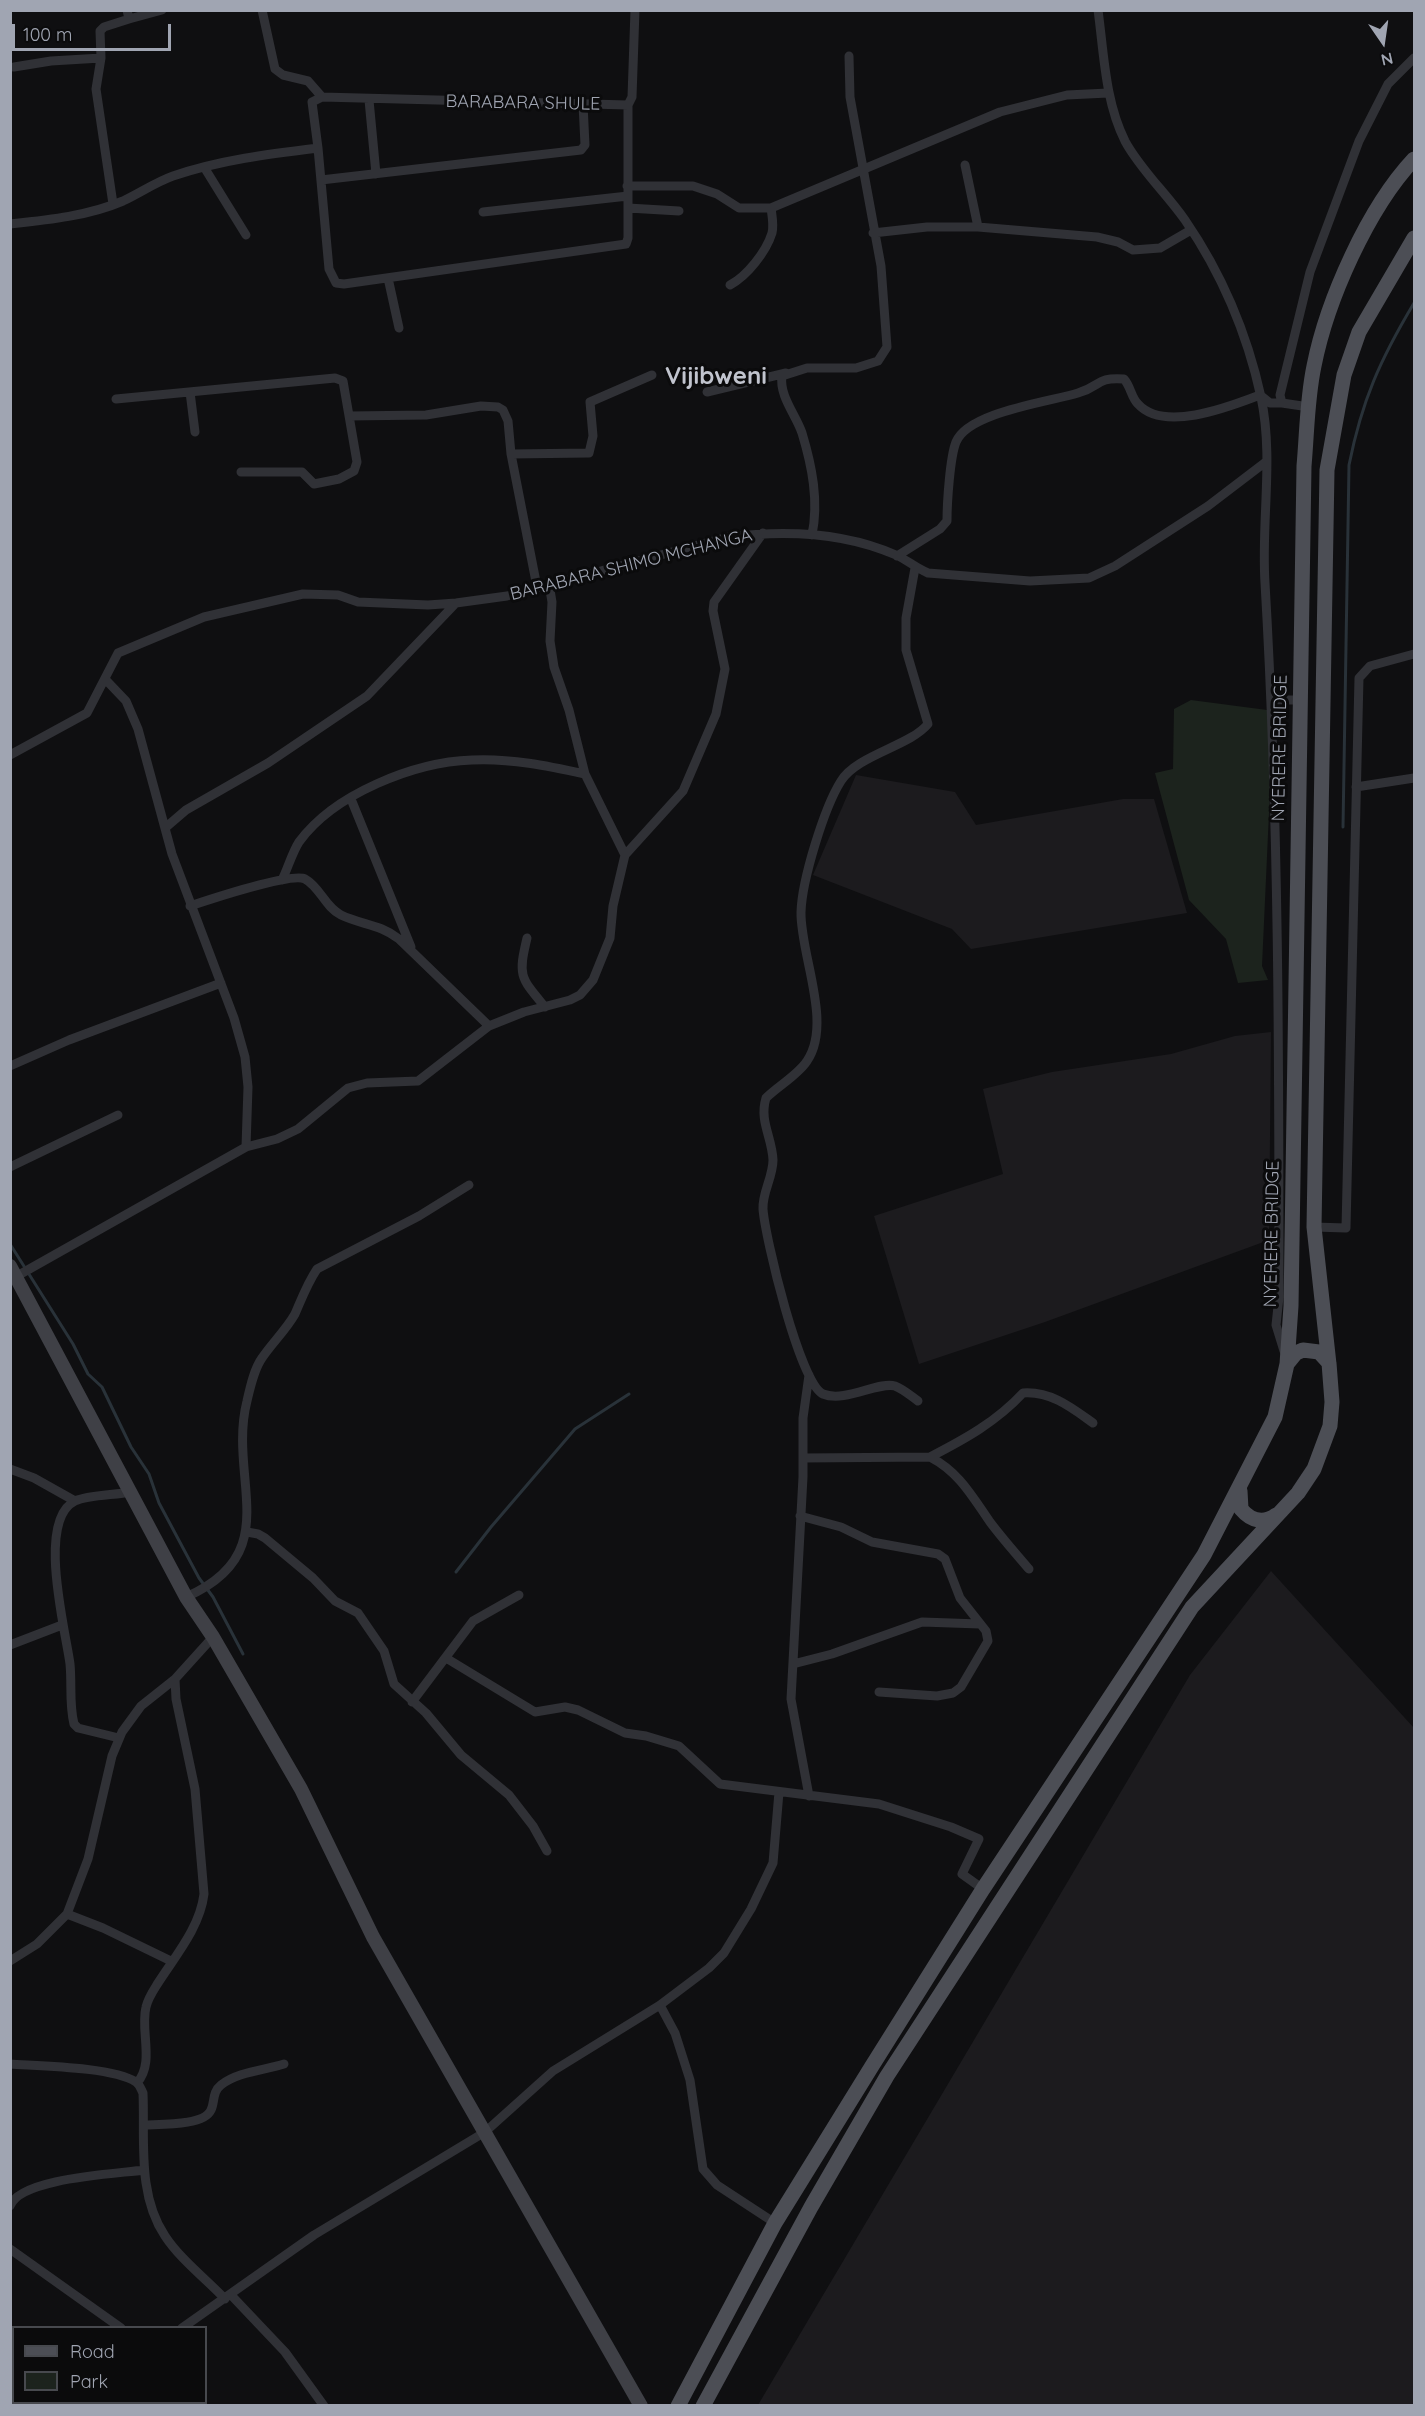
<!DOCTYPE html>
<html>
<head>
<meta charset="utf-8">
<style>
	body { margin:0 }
	#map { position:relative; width:1425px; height:2416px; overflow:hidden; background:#0f0f11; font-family:Quicksand,sans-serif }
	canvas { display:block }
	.frame { position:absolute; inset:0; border:12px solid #a0a5b2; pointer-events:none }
	.legend { position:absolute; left:12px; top:2326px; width:195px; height:78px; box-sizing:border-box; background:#0b0b0c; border:2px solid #47494e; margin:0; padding:8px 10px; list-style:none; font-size:18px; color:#a0a5b2 }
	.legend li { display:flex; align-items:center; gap:12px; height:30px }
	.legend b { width:30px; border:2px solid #47494e }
	.north { position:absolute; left:1353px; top:12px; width:60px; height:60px; -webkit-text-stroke:4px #0b0b0c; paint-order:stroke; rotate:167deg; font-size:16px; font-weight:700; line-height:24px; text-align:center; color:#a0a5b2 }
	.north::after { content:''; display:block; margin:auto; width:21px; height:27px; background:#a0a5b2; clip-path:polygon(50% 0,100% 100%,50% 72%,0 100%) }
	.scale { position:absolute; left:12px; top:24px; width:159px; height:27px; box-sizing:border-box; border:3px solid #a0a5b2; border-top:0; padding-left:8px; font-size:18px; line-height:21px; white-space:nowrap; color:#a0a5b2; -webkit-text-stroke:4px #0b0b0c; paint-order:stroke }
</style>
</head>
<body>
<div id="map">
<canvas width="1425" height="2416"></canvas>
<div class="frame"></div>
<ul class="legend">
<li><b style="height:8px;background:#4c4e55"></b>Road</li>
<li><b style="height:16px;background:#1c231d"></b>Park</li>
</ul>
<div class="north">N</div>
<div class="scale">100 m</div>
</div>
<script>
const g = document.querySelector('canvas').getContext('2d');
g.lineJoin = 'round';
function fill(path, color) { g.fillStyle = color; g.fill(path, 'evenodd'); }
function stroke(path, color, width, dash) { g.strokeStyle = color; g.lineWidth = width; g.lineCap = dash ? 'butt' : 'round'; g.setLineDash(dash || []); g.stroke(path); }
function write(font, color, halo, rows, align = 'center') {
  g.font = font + ' Quicksand,sans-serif'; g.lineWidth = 6; g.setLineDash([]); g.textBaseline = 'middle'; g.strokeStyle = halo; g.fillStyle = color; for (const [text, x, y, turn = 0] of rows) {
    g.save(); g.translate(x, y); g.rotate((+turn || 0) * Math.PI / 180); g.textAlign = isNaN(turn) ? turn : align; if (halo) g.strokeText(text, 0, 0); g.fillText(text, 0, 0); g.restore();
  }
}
const built = new Path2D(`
	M 856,775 L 955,792 L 976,825 L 1123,799 L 1154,799 L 1187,913 L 971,949 L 952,929 L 813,875 Z
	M 1271,1032 L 1269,1240 L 1045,1322 L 919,1364 L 874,1216 L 1003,1174 L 983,1089 L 1052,1072 L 1171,1054 L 1235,1036 Z
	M 1271,1571 L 1414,1728 L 1414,2405 L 758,2405 L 1190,1675 Z`);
const green = new Path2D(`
	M 1191,700 L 1267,710 L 1273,725 L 1262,966 L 1268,980 L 1238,983 L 1226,939 L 1189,900 L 1155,773 L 1173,769 L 1174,709 Z`);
const stream = new Path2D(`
	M 1343,827 L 1349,465 C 1362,400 1380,360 1414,303
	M 10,1244 L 73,1344 L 88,1374 L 102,1387 L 131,1447 L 149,1474 L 159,1503 L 199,1578 L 213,1597 L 243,1654
	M 456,1572 L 491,1527 L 575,1429 L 629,1394`);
const street = new Path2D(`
	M 262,10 L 275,69 L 283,75 L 308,81 L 322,97
	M 1098,10 C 1104,54 1105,101 1125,141 C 1140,169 1167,194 1185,220 C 1222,274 1247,333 1261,397 C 1274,458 1261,521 1265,583 C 1279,821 1279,1059 1279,1297 L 1276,1325 L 1284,1351
	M 129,19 L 162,10
	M 14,67 L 51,61 L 101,58
	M 369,100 L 376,174
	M 318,148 L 329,269 L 336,283 L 344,284 L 626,244 L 628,238 L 628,105
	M 965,165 L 978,227
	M 204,167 L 246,235
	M 321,180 L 581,150 L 585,145 L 583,104
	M 627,186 L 693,186 L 717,194 L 739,208 L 771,208 L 1000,112 L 1067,95 L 1108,93
	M 113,204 L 96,89 L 101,58 L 100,31 L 104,27 L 129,19 L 127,10
	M 628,208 L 679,211
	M 483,212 L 628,196
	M 10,224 C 48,220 88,216 123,201 C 140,193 156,182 173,176 C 220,160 269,154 318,148 L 312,102 L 322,97 L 628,105 L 632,97 L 635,10
	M 873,233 L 927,227 L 978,227 L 1097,237 L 1118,242 L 1133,250 L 1160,248 L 1191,230
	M 388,278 L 399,328
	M 730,285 C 747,276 766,252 772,233 C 774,225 772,216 771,208
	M 190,392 L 195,432
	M 707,392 L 786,373
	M 116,399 L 335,378 L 343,381 L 357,462 L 354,471 L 339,479 L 314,484 L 302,472 L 241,472
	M 1309,407 L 1282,403 L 1280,395 L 1310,272 L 1359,141 L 1388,84 L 1414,58
	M 349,416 L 426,415 L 481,406 L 498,407 L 503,410 L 508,421 L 511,454 L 537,587
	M 511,454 L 589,453 L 593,436 L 590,402 L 652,375
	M 812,535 C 819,501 812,466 802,433 C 796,415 779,396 782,376 L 807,368 L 856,368 L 878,361 L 887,347 L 881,266 L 850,97 L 849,56
	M 897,556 L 940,529 L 947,521 C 947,503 950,457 956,442 C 968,412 1049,402 1078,393 C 1102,386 1095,377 1124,379 C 1131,387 1131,397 1138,404 C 1164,433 1231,406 1260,395 L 1270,403 L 1282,403
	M 915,568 L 906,618 L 906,650 L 928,724 C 910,746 857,755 841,781 C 824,808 802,880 801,912 C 800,954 833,1023 807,1061 C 798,1075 778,1086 766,1098 C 759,1121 772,1137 773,1160 C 773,1177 762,1193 763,1209 C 765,1237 800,1384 823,1394 C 845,1403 879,1381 895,1386 C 903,1389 911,1396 918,1401
	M 105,679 L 126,701 L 138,729 L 172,854 L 234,1018 L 245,1057 L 248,1087 L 246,1147
	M 1272,700 L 1300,700
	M 10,755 L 87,713 L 118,653 L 204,617 L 303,594 L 338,595 L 358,602 L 428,605 L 456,603 L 507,596 L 728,537 C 784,530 844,532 896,555 C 907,560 916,568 928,573 L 1030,581 L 1089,578 L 1115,566 L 1208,506 L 1267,461
	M 1356,787 L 1414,778
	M 351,799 L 411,947
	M 165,828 L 186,810 L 268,763 L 367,696 L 456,603
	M 625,855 L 683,791 L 716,714 L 725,669 L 713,611 L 714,602 L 763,533
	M 282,880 C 288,868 292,853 299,842 C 334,794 414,762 472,760 C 510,758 548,766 585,774
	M 190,906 C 208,900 292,872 305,879 C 320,887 325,907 341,915 C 362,925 380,924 399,939 L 489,1026
	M 527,938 C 518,976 520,977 545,1007
	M 10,1066 L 69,1040 L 221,983
	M 10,1167 L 118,1115
	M 1314,1227 L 1346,1228 L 1359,678 L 1370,666 L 1414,654
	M 17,1276 L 246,1147 L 277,1139 L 298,1129 L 348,1088 L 367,1083 L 418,1081 L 489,1026 L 524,1012 L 570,1000 L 580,995 L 593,980 L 610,938 L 613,906 L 625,855 L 585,774 L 569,710 L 554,667 L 550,641 L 552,602 L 549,584
	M 930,1457 C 965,1439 996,1422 1023,1393 C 1051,1391 1072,1408 1093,1423
	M 803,1458 L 930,1457 C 959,1472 972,1496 990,1522 C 1002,1538 1016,1554 1029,1569
	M 10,1469 L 34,1478 L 75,1501
	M 800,1516 L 841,1527 L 872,1542 L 938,1554 L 945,1559 L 960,1598 L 986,1631 L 988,1641 L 961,1687 L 953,1693 L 937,1696 L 879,1692
	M 247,1532 L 258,1534 L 265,1538 L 313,1578 L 335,1601 L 358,1613 L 384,1651 L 394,1684 L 426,1713 L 461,1755 L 509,1795 L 533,1826 L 547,1851
	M 186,1597 C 287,1553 227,1479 247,1401 C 250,1388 254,1369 262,1358 C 272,1343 286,1330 295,1314 C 302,1298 307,1284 317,1269 L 419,1216 L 469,1185
	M 10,1645 L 62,1625
	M 446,1658 L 535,1712 L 565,1707 L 578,1710 L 625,1733 L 646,1736 L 679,1746 L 720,1784 L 879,1804 L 951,1827 L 979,1839 L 962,1874 L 983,1889
	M 793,1664 L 832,1654 L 922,1622 L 980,1624
	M 412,1702 L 473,1621 L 519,1595
	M 119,1738 L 78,1728 L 74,1724 C 69,1705 72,1684 70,1664 C 66,1632 36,1520 75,1501 C 88,1495 116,1495 130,1492
	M 809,1796 L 791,1699 L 803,1477 L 803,1418 L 809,1375
	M 67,1914 L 103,1928 L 171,1961
	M 10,1961 L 37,1944 L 67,1914 L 88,1859 L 112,1756 L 122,1732 L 141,1706 L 175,1679
	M 660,2005 L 675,2033 L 690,2080 L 703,2169 L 717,2185 L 775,2223
	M 10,2064 C 40,2066 113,2067 136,2082 C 140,2085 141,2089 143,2093 C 145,2140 137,2194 165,2236 C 180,2259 206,2279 225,2299
	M 137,2083 C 155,2063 140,2031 146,2007 C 148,1998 153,1991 158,1983 C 176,1955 200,1927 204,1894 L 195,1789 L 176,1699 L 175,1679 L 213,1637
	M 144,2125 C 160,2124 204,2126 211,2110 C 215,2102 212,2092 221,2085 C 237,2072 265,2070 284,2064
	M 10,2206 C 20,2178 115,2174 144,2170
	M 10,2249 L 121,2328
	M 231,2295 L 285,2352 L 324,2406
	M 182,2328 L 314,2235 L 485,2132 L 553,2071 L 660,2005 L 709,1968 L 724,1953 L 751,1909 L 773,1863 L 779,1792
	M 25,2406 L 31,2402`);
const secondary = new Path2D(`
	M 10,1266 L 186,1597 L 213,1637 L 301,1789 L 373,1937 L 641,2406`);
const primary = new Path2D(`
	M 1287,1364 L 1291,1306 L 1304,466 C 1307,433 1307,399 1314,366 C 1327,300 1368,208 1414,159
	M 1329,1364 L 1314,1227 L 1327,470 L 1344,375 L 1359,332 L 1414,238
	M 1240,1491 L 1241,1509 C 1251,1521 1264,1524 1276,1515
	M 678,2406 L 775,2223 L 872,2066 L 983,1889 L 1204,1555 L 1275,1417 L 1287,1364 L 1296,1353 L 1303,1350 L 1319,1352 L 1329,1363 L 1332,1402 L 1330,1426 L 1314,1469 L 1298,1493 L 1192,1607 L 887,2076 L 811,2207 L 703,2406`);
const streetNames = [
	["BARABARA SHULE",523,103,1],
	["BARABARA SHIMO MCHANGA",631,565,-14],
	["NYERERE BRIDGE",1280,748,-89],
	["NYERERE BRIDGE",1272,1234,-89]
];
const districtNames = [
	["Vijibweni",716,377]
];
fill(built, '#1c1b1e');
fill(green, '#1c231d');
stroke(stream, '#293239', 3);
stroke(street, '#303136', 9);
stroke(secondary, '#3f4046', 14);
stroke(primary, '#4c4e55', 15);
write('18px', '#a0a5b2', '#0b0b0c', streetNames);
write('bold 24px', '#c1c4ce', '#0b0b0c', districtNames);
</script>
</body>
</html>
